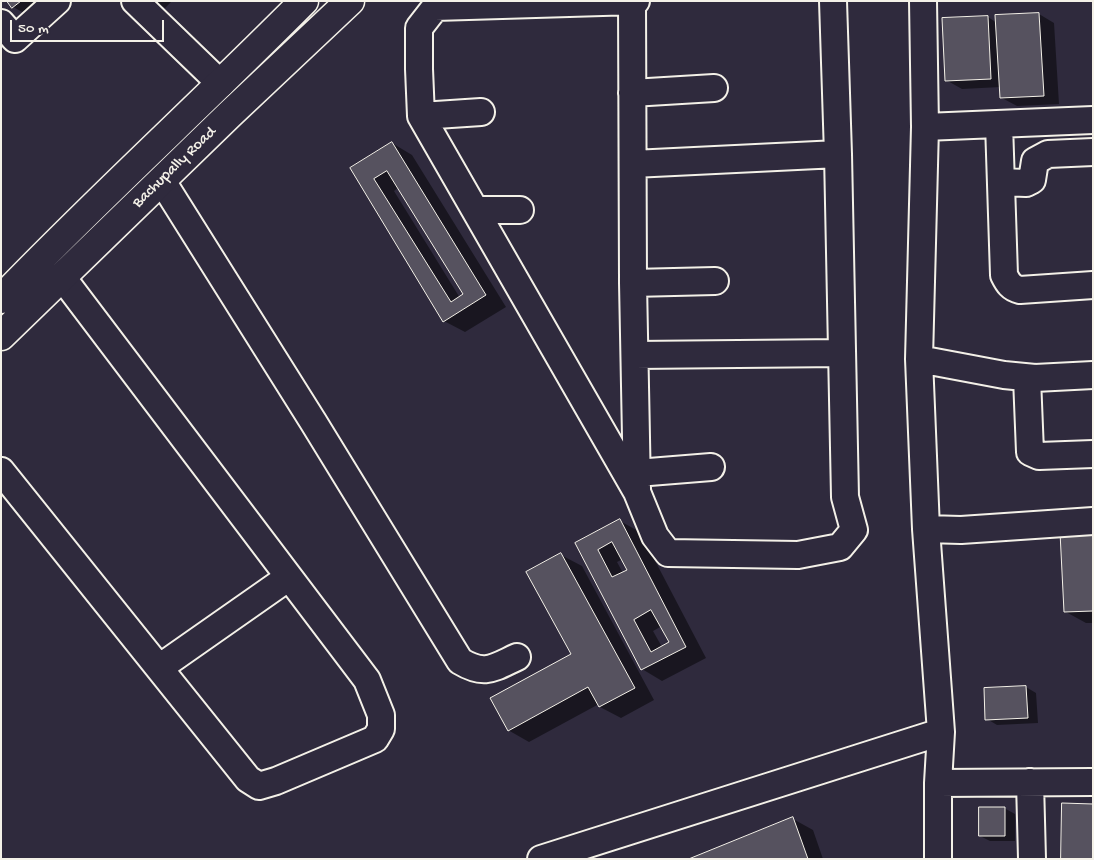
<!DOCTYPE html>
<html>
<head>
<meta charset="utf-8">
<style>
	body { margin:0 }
	#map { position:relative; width:1094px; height:860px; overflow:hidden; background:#2f2a3d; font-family:"Gochi Hand",sans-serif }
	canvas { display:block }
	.frame { position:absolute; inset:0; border:2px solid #f4f1e8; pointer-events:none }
	.scale { position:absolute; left:10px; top:20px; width:154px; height:22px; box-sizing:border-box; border:2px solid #f4f1e8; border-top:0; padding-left:6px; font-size:15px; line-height:18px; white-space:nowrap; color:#f4f1e8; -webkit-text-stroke:4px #2f2a3d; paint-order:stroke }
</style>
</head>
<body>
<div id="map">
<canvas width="1094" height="860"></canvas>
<div class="frame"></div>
<div class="scale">50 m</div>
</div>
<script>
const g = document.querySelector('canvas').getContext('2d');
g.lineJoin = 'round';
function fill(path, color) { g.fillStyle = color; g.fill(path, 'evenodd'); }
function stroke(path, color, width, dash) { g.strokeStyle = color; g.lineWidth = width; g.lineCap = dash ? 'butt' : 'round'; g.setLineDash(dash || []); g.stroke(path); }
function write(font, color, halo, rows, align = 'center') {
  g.font = font + ' "Gochi Hand",sans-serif'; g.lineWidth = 4; g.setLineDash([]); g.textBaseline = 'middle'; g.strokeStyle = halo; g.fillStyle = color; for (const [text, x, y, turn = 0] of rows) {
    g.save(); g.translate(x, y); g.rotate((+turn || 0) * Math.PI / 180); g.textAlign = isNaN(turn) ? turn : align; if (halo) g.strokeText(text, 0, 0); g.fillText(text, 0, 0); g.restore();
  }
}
const shadow = new Path2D(`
	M 9,1 L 48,1 L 28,15 L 13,7 Z
	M 154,1 L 172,1 L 165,8 Z
	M 1039,14 L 1054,23 L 1059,104 L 1017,106 L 1002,98 L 1001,87 L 962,89 L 946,80 L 988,17 L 997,23 Z
	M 392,143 L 412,155 L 506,307 L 465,332 L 444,321 L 351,168 ZM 399,187 L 465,295 L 460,298 L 394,191 Z
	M 620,521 L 640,532 L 706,658 L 662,681 L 642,669 L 577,543 ZM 623,559 L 629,570 L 623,573 L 617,562 ZM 662,626 L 671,642 L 662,647 L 653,631 Z
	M 1093,531 L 1093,623 L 1086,623 L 1066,612 Z
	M 561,555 L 582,566 L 654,700 L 621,718 L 600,707 L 599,704 L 529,742 L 508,730 L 573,654 Z
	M 1026,687 L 1036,693 L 1038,723 L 997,725 L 987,719 Z
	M 1004,808 L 1015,814 L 1015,841 L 990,841 L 980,836 Z
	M 793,819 L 813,830 L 823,859 L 693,859 Z`);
const building = new Path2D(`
	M 7,1 L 21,1 L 12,8 Z
	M 1039,13 L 1044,96 L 1000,98 L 995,15 Z
	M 988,16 L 991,79 L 945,81 L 942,18 Z
	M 392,142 L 486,295 L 443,322 L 350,168 ZM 387,171 L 463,294 L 451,302 L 374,179 Z
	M 620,519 L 686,647 L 641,670 L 575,543 ZM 612,542 L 627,570 L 612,577 L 598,550 ZM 651,610 L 669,642 L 651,652 L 634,620 Z
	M 1093,530 L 1093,611 L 1064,612 L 1060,532 Z
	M 561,553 L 635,688 L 599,707 L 588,687 L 508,731 L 490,698 L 571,654 L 526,572 Z
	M 1026,686 L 1028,718 L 985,720 L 984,688 Z
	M 1062,803 L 1093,804 L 1093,859 L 1061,859 Z
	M 979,807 L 1005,807 L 1005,836 L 979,836 Z
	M 793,817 L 808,859 L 689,859 Z`);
const minor = new Path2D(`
	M 135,1 L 221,84
	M 440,1 L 419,28 L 419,69 L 421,116 L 637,492 L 655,536 L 668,553 L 798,555 L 840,547 L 854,530 L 845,497 L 838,154 L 833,1
	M 632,1 L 633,283 L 637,489
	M 923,1 L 925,127 L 919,359 L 926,529 L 941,732 L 938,783 L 938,859
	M 435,7 L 636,1
	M 1,23 L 15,39 L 57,1
	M 632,93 L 714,88
	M 421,116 L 481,112
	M 999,124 L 1004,275 C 1008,283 1011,288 1020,290 L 1093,285
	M 925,127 L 1093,120
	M 633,164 L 838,154
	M 162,181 L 314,423 L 460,661 C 485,676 493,668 517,657
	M 1001,182 L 1026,183 L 1032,180 L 1035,161 L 1048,154 L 1093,152
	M 475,210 L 520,210
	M 633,283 L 715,281
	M 635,355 L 842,353
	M 919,359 L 1004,375 L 1035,378 L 1093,375
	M 1027,378 L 1030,452 L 1039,456 L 1093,454
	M 1,471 L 248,779 L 259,786 L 276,781 L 375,739 L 381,729 L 381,715 L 367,680 L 62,277
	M 637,473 L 711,467
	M 926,529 L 961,530 L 1093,521
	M 159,668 L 289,577
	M 1030,782 L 1032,859
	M 938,783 L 1093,782
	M 541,859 L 941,732`);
const major = new Path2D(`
	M 1,299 C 99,197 204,102 304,1
	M 1,336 L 230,114 L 350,1`);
const streetNames = [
	["Bachupally Road",175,168,-44]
];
fill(shadow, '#0007');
fill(building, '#56525f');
stroke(building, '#f4f1e8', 1);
stroke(minor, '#f4f1e8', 30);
stroke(major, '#f4f1e8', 31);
stroke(minor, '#2f2a3d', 26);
stroke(major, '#2f2a3d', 28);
write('16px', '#f4f1e8', '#2f2a3d', streetNames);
</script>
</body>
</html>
